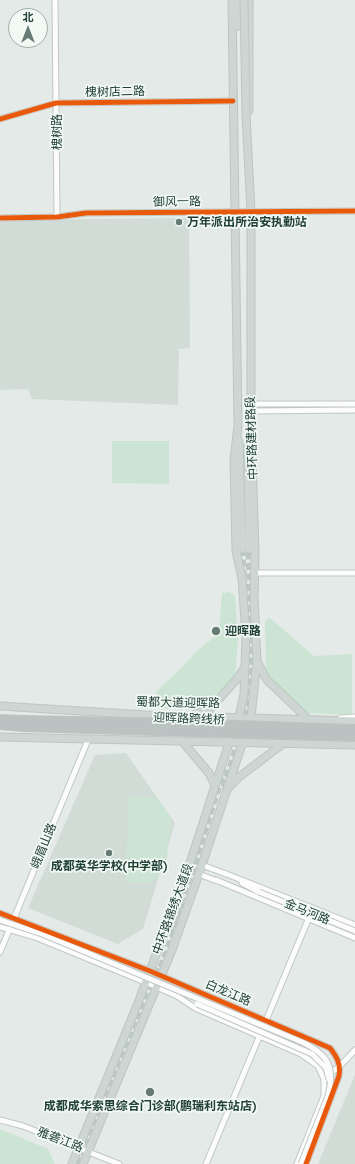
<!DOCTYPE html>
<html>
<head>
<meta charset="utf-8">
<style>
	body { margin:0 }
	#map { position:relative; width:355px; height:1164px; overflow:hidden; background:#e4eae7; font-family:Quicksand,"Noto Sans SC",sans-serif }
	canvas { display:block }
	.north { position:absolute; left:8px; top:8px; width:40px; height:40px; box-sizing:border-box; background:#f2f9f5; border:1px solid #9eafa8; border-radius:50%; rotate:0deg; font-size:11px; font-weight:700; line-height:16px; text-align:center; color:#203f35 }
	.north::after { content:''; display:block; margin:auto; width:14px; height:18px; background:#657b73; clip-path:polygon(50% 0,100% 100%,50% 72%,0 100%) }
</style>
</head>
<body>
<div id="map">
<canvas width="355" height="1164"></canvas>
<div class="north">北</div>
</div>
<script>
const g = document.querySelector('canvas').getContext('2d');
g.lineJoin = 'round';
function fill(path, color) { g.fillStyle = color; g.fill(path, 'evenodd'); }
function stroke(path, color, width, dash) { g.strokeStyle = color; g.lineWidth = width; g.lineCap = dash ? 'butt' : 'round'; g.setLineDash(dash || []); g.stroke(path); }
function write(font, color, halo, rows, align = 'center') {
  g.font = font + ' Quicksand,"Noto Sans SC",sans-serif'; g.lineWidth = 3.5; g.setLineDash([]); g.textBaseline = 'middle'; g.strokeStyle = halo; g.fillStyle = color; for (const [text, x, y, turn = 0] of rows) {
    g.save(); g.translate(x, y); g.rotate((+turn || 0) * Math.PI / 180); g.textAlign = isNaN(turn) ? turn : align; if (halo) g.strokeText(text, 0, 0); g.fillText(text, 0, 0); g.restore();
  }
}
const built = new Path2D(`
	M 189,218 L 190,348 L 179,349 L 178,405 L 32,399 L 28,389 L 0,390 L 0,220 Z
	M 126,753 L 175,823 L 143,929 L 118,944 L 28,908 L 95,755 Z
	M 355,1075 L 355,1164 L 318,1164 L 354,1077 Z`);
const green = new Path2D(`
	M 112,441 L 169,441 L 169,484 L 112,483 Z
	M 229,592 L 235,596 L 238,640 L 235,674 L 207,707 L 199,710 L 155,708 L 154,702 L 159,696 L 155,693 L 182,667 L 197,651 L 219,633 L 222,593 Z
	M 270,618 L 314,656 L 352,654 L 352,715 L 308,713 L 269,678 L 266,670 L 265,620 Z
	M 128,797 L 157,798 L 171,818 L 166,867 L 152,882 L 126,882 Z
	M 0,1129 L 48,1149 L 55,1164 L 0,1164 Z`);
const majorTunnel = new Path2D(`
	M 242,549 L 243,575
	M 224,787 C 235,754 246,721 250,686 C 255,641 250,594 249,549
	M 169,933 L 194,864 L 224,769
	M 157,977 L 185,904
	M 76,1164 L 156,967`);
const minor = new Path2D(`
	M 55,0 L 57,217
	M 0,119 L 56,103 L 233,101
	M 0,218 L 57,217 L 86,213 L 355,211
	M 251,404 L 355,404
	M 251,411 L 355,410
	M 255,573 L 355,573
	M 340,718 L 355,717
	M 202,865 L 226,874
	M 224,873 L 355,925
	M 199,874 L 217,881
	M 216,880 L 355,938
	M 242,883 L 259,892
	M 0,913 L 150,971 L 330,1048 C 337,1057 341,1064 339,1076 L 306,1164
	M 0,927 L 35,937 L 157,987 L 177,996 L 195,1008 L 301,1054 L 318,1066 L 324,1079 L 324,1096 L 297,1164
	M 0,952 L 88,740
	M 328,1075 L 340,1066 L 355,1050
	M 0,1120 L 23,1126 L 119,1164
	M 206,1164 L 313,908`);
const major = new Path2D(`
	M 249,0 L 249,111
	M 238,26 L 238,0
	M 239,441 L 242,549
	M 248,447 L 249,549
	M 258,663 L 267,680 L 308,719
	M 0,706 L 145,715 L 355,721
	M 195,714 L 210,709 L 236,680 L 245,667
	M 0,737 L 355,745
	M 182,741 L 209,773 L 215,785
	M 228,788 L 239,777 L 284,743
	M 72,1164 L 138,1003 L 191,860 L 229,743 L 239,717 L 244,694 L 246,636 L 242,578 L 236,551 L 234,460 L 238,425 L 232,0
	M 83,1164 L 172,950 L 199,874 L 251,717 L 257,660 L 254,598 L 255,552 L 251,424 L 251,211 L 246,115`);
const highway = new Path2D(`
	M 0,719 L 23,720
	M 0,725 L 23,727`);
const minorBridge = new Path2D(`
	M 259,892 L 355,931
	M 0,920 L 42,934 L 302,1042 C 329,1055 335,1067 328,1096 L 301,1164
	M 197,1004 L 312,1054 L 326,1068 L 329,1079`);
const majorBridge = new Path2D(`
	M 244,0 L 246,115`);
const highwayBridge = new Path2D(`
	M 23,720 L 182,723 L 355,729
	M 23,727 L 355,737`);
const cycleway = new Path2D(`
	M 0,119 L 56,103 L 233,101
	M 0,218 L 57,217 L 86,213 L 355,211
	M 0,913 L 150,971 L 330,1048 C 337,1057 341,1064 339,1076 L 306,1164`);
const markers = [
	[179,222,4,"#657b73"],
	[216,631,5,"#657b73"],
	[109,853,4,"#657b73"],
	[150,1092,5,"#657b73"]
];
const streetNames = [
	["槐树店二路",115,92,-1],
	["槐树路",57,132,-90],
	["御风一路",177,202,-1],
	["中环路建材路段",252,438,-92],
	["蜀都大道迎晖路",178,703,1],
	["迎晖路跨线桥",189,719,2],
	["峨眉山路",44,846,-68],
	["中环路锦绣大道段",173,909,-70],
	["金马河路",307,912,22],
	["白龙江路",228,993,23],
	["雅砻江路",60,1140,21]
];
const poiNames = [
	["万年派出所治安执勤站",187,222],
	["迎晖路",225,631],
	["成都英华学校(中学部)",109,866,"center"],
	["成都成华索思综合门诊部(鹏瑞利东站店)",150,1106,"center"]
];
fill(built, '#d1dcd7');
fill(green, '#cce4d3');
stroke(majorTunnel, '#bdc8c3', 7, [7, 3.5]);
stroke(minor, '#c1c7c4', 7);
stroke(major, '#bcc6c2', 9);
stroke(highway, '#bcc6c2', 10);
stroke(minor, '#fbfcfb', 5);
stroke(major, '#cdd6d3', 7);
stroke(highway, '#bac3c1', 8);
stroke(minorBridge, '#c1c7c4', 7, []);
stroke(majorBridge, '#bcc6c2', 9, []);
stroke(highwayBridge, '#bcc6c2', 10, []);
stroke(minorBridge, '#fbfcfb', 5);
stroke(majorBridge, '#cdd6d3', 7);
stroke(highwayBridge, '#bac3c1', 8);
stroke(cycleway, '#e8590c', 5);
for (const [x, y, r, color] of markers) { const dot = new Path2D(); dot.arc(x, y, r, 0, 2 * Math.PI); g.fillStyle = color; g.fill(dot); stroke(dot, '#f2f9f5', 1.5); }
write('12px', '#203f35', '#f2f9f5', streetNames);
write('bold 12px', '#203f35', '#f2f9f5', poiNames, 'left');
</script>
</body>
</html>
